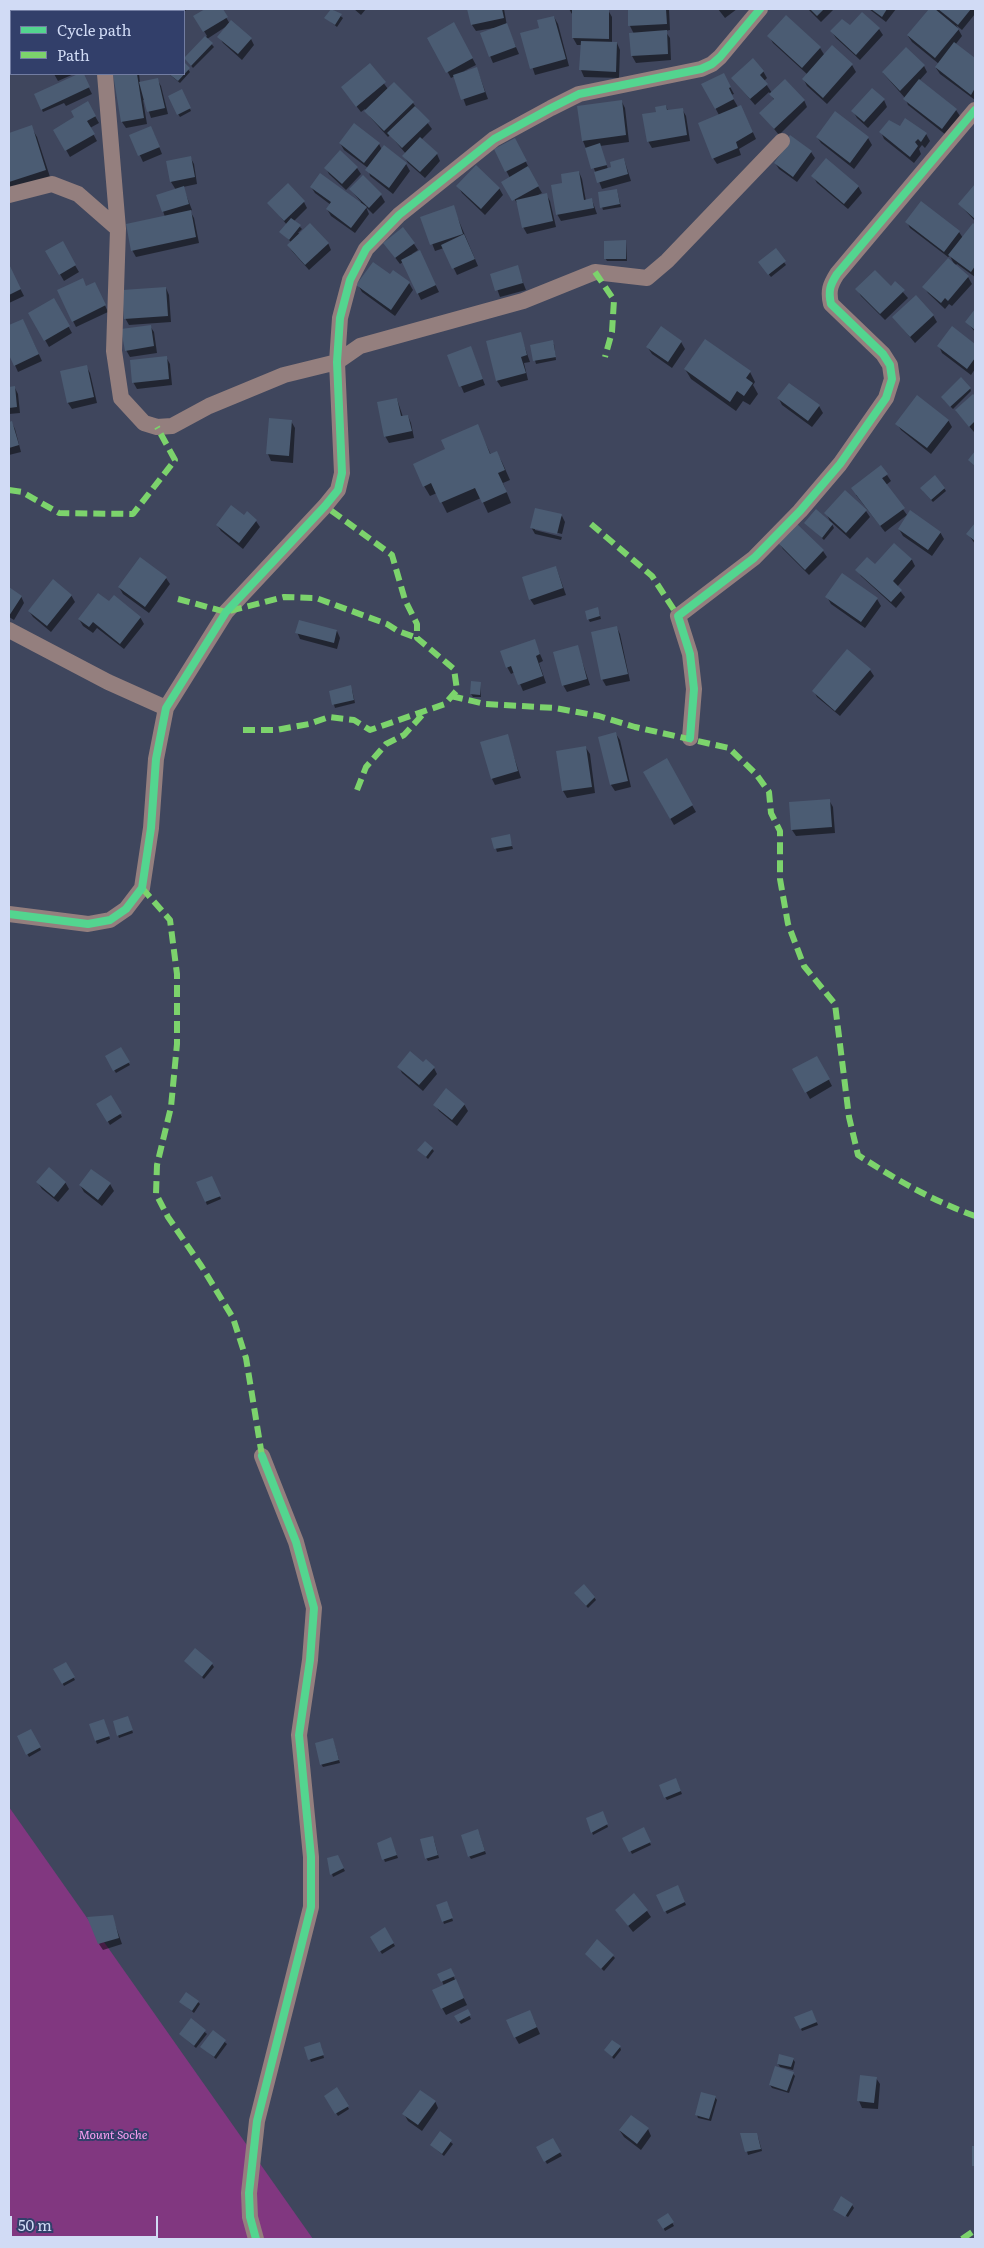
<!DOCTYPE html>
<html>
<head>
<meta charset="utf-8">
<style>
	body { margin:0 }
	#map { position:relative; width:984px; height:2248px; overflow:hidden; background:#3f465d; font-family:Literata,serif }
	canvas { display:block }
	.frame { position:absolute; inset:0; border:10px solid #d1dbf5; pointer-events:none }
	.legend { position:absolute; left:10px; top:10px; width:175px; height:65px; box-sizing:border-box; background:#323f6a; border:1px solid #727da2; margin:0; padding:6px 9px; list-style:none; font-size:15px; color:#d1dbf5 }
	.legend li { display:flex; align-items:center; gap:10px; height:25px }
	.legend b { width:25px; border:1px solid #727da2 }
	.scale { position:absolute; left:10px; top:2216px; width:148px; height:22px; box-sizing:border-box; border:2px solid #d1dbf5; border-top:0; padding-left:6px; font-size:15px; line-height:18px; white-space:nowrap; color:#d1dbf5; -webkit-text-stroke:4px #323f6a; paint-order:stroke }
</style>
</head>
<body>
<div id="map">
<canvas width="984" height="2248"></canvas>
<div class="frame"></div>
<ul class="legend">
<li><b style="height:6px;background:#53d58f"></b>Cycle path</li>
<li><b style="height:6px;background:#7cd36c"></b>Path</li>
</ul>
<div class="scale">50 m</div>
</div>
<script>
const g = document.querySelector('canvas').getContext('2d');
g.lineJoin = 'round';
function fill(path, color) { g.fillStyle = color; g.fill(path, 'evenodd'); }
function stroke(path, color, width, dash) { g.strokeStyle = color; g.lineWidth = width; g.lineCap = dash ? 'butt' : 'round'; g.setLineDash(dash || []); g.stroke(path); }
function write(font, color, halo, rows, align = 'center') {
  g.font = font + ' Literata,serif'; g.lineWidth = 4; g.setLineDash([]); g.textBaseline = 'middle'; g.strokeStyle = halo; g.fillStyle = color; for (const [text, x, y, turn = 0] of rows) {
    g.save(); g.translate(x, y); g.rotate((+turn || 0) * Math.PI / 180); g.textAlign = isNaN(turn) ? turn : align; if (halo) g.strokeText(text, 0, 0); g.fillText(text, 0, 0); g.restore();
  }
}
const green = new Path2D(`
	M 9,1807 L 313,2239 L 9,2239 Z`);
const shadow = new Path2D(`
	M 37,9 L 57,9 L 54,11 L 40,11 Z
	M 163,9 L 185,9 L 186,11 L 164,11 Z
	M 207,9 L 221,9 L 230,24 L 251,39 L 254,45 L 242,60 L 223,43 L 219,37 L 227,26 L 207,39 L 214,47 L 193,68 L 187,61 L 185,58 L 207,36 L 195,16 Z
	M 332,9 L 343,18 L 337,27 L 326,18 Z
	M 354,9 L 366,9 L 361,15 Z
	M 468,9 L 504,9 L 507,26 L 519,54 L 493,63 L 490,56 L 494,28 L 476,31 L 472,25 Z
	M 569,9 L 608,10 L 612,17 L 612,43 L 617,43 L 620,50 L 619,78 L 584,77 L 581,70 L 582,45 L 577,45 L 573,38 L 572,14 Z
	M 629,9 L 669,9 L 670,30 L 665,31 L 670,38 L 671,60 L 636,63 L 632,56 L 631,34 L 634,34 L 630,26 Z
	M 718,9 L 737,9 L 725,18 Z
	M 808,9 L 834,9 L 821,22 Z
	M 869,9 L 896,9 L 886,22 Z
	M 931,9 L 936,11 L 935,9 L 975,9 L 975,14 L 962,30 L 956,25 L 962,36 L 955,45 L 975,60 L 975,100 L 940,74 L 936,68 L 939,64 L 912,42 L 908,36 Z
	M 554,17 L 558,24 L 569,66 L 535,75 L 521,34 L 541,28 Z
	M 786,17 L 820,48 L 825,56 L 833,47 L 852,65 L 856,72 L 827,104 L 807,86 L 804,80 L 808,75 L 773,43 L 769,36 Z
	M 454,24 L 476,65 L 464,71 L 477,69 L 488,99 L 466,106 L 455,76 L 451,78 L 429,38 Z
	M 879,29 L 883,35 L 860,60 L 836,38 L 832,32 Z
	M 184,64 L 190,72 L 180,83 L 169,74 L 184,74 Z
	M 370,65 L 388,89 L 413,103 L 432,129 L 421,140 L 437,154 L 440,161 L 425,178 L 408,163 L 404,156 L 406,154 L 390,135 L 388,137 L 370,117 L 365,109 L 361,112 L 346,93 Z
	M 924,66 L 927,72 L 919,81 L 956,110 L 960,116 L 946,135 L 908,105 L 905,98 L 883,73 Z
	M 763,71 L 767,78 L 764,81 L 772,93 L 804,100 L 807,107 L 779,135 L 761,113 L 774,100 L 769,92 L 755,105 L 737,84 Z
	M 54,74 L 74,74 L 58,81 Z
	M 82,74 L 92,94 L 66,106 L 64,103 L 43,112 L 35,95 Z
	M 114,74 L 139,74 L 140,83 L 157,79 L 161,86 L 168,114 L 151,118 L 145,100 L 143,100 L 147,124 L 126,128 L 122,122 Z
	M 723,74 L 734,94 L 731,95 L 738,107 L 744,113 L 756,139 L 739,149 L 741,155 L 717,164 L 713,158 L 719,115 L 703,85 Z
	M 182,91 L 191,111 L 180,117 L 178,114 Z
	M 884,100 L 887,107 L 868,128 L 857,118 L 853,111 Z
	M 87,102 L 99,123 L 90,128 L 97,141 L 70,157 L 55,130 L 76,118 Z
	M 622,102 L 625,108 L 629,142 L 600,146 L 608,169 L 624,159 L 631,181 L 602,189 L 583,141 Z
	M 666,106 L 668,111 L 682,109 L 686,116 L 690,141 L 652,148 L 648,141 L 657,113 Z
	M 836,113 L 868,138 L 872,145 L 854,169 L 821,143 L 817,137 Z
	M 31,127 L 37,137 L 51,180 L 9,188 L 9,134 Z
	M 881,132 L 926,134 L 930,141 L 925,148 L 922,145 L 919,149 L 921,154 L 914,163 L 884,139 Z
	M 154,134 L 162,154 L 143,162 L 131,136 Z
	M 340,143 L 379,144 L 382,150 L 384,147 L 406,164 L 410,171 L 393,194 L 370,176 L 368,168 L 344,150 Z
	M 518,146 L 529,168 L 528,169 L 542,193 L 536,196 L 546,194 L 550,201 L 556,227 L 527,234 L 523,227 L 519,206 L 503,182 L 510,178 L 495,149 Z
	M 811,152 L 815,158 L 797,182 L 779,169 L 775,163 Z
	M 190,157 L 194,164 L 197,184 L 183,187 L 192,210 L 190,211 L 194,218 L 199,243 L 136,257 L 132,250 L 165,217 L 158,196 L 176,190 L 171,182 Z
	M 326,168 L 357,168 L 361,174 L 346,190 L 329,174 Z
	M 579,172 L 582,179 L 586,201 L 592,200 L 597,214 L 561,221 L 557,214 Z
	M 813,176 L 858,186 L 862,193 L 848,209 L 817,183 Z
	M 363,177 L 381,195 L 385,202 L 373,214 L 366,207 L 369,214 L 355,233 L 331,216 L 327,209 L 331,205 L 315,193 L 311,187 L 360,203 L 361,202 L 351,190 Z
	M 458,186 L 499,188 L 503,195 L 485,215 L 462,193 Z
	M 975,186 L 975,221 L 959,204 Z
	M 617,190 L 621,207 L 603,210 L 602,207 Z
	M 304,202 L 307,208 L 294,221 L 302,229 L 298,233 L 328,243 L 331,250 L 309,270 L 292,251 L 288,245 L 291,242 L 281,232 L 287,225 L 269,203 Z
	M 453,207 L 478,266 L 457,275 L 444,248 L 435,251 L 422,218 Z
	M 907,222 L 959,232 L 963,238 L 973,225 L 975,226 L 975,277 L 957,264 L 955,266 L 968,277 L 972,284 L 952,306 L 949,304 L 945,309 L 928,293 L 924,287 L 955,266 L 950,256 L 948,257 L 910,228 Z
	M 626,242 L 627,261 L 607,261 L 605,258 Z
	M 62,243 L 79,272 L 64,281 L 47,252 Z
	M 384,243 L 414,244 L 418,250 L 412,254 L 423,259 L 439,292 L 421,300 L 403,262 L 400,264 Z
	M 775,250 L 786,265 L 771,277 L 761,265 Z
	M 9,267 L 24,296 L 9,303 Z
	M 517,267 L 526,290 L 500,297 L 492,275 Z
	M 393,271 L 409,283 L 413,290 L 395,316 L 362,292 L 358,285 L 390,275 Z
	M 895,283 L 908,298 L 885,320 L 861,296 L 857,289 L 891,288 Z
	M 86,287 L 98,290 L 108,312 L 76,327 L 73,321 Z
	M 166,288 L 169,295 L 171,322 L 129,325 L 125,318 Z
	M 54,300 L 72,333 L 49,347 L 30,313 Z
	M 975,311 L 975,332 L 967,322 Z
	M 933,315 L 937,322 L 915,343 L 894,318 Z
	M 23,320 L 42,361 L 18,372 L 9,352 L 9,327 Z
	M 150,326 L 154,332 L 157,353 L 130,357 L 126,350 Z
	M 662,328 L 681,342 L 685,349 L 672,368 L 652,354 L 648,348 Z
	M 953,328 L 975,345 L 975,369 L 971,375 L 942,353 L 939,346 Z
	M 520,334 L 530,362 L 524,363 L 528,380 L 501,387 L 497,381 Z
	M 554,344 L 556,360 L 536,364 L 531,346 Z
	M 471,348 L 485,385 L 464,393 L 448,356 Z
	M 166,357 L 170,364 L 172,385 L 137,389 L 133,382 Z
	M 86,366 L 90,373 L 97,403 L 72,409 L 68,403 L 61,372 Z
	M 685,369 L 750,372 L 755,382 L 753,385 L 758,394 L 750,405 L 743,401 L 736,411 L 691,379 Z
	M 789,385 L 819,406 L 823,413 L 812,427 L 782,405 L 779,399 Z
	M 9,388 L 15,388 L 18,394 L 20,413 L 9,414 Z
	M 970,388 L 971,391 L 953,409 L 944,400 Z
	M 973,395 L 975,398 L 974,432 L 956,411 Z
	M 397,399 L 403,417 L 408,416 L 411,423 L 414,438 L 389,443 L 385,436 Z
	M 270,420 L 291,421 L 295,428 L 293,463 L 271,461 L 268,454 Z
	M 948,420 L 952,427 L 931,454 L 901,430 L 897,424 Z
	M 9,423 L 12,423 L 15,429 L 21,452 L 9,455 Z
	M 477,425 L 491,455 L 496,452 L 502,462 L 510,480 L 503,483 L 511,503 L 488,513 L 481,498 L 447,513 L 437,493 L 430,496 L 424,486 L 447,450 Z
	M 887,475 L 891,481 L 886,485 L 907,515 L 885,532 L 856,495 Z
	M 944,488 L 946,491 L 933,502 L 923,491 Z
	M 866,511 L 870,517 L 850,539 L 830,521 L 826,513 Z
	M 562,516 L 565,522 L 562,534 L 535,527 L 535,530 L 562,537 L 561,540 L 535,534 L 531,527 Z
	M 244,517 L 256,521 L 260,527 L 243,549 L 221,531 L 217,525 Z
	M 806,523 L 832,524 L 834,528 L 824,540 Z
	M 975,525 L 975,544 L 968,534 Z
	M 899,529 L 940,532 L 944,539 L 932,556 L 903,536 Z
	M 779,543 L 823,551 L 827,557 L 809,575 L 783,549 Z
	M 895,545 L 912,560 L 915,566 L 897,587 L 905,597 L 896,608 L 861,576 L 857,570 L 875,566 Z
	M 556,567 L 566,595 L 534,605 L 530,599 Z
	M 166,578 L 170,584 L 149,613 L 123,594 L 119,587 Z
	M 9,589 L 21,596 L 24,603 L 14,620 L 9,617 Z
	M 71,595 L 75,602 L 51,632 L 33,617 L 29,611 Z
	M 827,597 L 877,599 L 881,606 L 865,628 L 831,604 Z
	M 110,603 L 140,617 L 144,624 L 124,649 L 97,628 L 93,633 L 83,626 L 79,619 Z
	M 599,612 L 601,619 L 590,622 L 588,619 Z
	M 617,628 L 620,634 L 630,681 L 606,686 L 602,679 Z
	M 337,631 L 340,638 L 337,649 L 300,639 L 297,632 Z
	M 534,640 L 543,661 L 539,663 L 546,683 L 523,691 L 515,672 L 511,674 L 507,667 Z
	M 577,646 L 590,685 L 567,692 L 563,685 Z
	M 870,670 L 874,676 L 840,716 L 817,697 L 814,691 Z
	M 480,683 L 481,697 L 473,697 L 471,694 Z
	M 352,690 L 355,703 L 335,708 L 330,692 Z
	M 616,734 L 620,740 L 631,787 L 615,791 L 611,785 L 599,738 Z
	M 507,736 L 521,778 L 495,785 L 492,779 Z
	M 586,748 L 590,754 L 595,793 L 567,798 L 563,791 L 558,752 Z
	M 666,760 L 696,812 L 674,825 L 644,773 Z
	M 829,800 L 833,807 L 835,833 L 796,836 L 792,830 Z
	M 509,836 L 513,849 L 497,852 L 493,839 Z
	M 120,1049 L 130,1065 L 116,1073 L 106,1057 Z
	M 817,1057 L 832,1086 L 810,1099 L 794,1070 Z
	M 399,1067 L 434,1068 L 437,1074 L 423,1091 L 402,1073 Z
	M 110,1097 L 122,1117 L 110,1125 L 98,1105 Z
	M 464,1104 L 468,1111 L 457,1126 L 439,1111 L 435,1105 Z
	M 432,1149 L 434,1151 L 428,1159 L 419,1150 Z
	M 213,1180 L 221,1199 L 207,1205 L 198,1183 Z
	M 65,1182 L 69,1189 L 58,1202 L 42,1189 L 38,1183 Z
	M 110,1184 L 114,1191 L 102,1206 L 84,1192 L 80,1185 Z
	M 577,1596 L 594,1597 L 596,1600 L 588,1608 Z
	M 185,1661 L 212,1664 L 214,1667 L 204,1679 Z
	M 65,1663 L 75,1680 L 64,1686 L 55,1669 Z
	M 129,1720 L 133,1733 L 119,1738 L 118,1735 Z
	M 105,1723 L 110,1739 L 97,1744 L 90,1725 Z
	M 31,1730 L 41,1750 L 29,1757 L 18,1737 Z
	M 333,1740 L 340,1763 L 323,1767 L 321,1764 Z
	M 677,1782 L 682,1794 L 667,1800 L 665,1797 Z
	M 604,1816 L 608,1827 L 593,1835 L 592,1832 Z
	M 644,1829 L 651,1845 L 632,1854 L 624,1838 Z
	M 479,1833 L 486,1854 L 471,1859 L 469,1856 Z
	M 434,1840 L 439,1858 L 428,1861 L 426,1858 Z
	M 392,1842 L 398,1858 L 385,1862 L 378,1843 Z
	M 337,1857 L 345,1871 L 333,1877 L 332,1874 Z
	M 679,1889 L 686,1905 L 667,1914 L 658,1896 Z
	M 448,1905 L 453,1921 L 444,1924 L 443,1921 Z
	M 616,1910 L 647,1911 L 651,1917 L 633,1932 Z
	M 112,1916 L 122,1944 L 103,1950 L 99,1944 Z
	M 385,1929 L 395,1946 L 382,1954 L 372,1938 Z
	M 586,1954 L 613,1956 L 615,1958 L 604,1971 Z
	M 450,1969 L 467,2005 L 446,2015 L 442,2008 L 444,1986 L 442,1981 Z
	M 181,2002 L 198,2002 L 200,2004 L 194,2013 Z
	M 467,2011 L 471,2019 L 461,2024 L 456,2017 Z
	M 813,2014 L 818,2025 L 802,2031 L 801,2029 Z
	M 533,2018 L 540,2034 L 519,2044 L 515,2037 Z
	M 191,2020 L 207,2034 L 196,2048 L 180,2034 Z
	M 213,2032 L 227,2044 L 216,2059 L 202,2047 Z
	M 321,2046 L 324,2058 L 311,2062 L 306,2048 Z
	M 620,2047 L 621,2050 L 614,2059 L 605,2050 Z
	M 793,2059 L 795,2062 L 793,2070 L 780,2067 L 778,2064 Z
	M 793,2074 L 795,2076 L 789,2093 L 772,2088 L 770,2085 Z
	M 861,2077 L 876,2078 L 880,2084 L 878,2109 L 862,2108 L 859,2101 Z
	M 337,2089 L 349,2109 L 338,2116 L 325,2096 Z
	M 715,2097 L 717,2100 L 711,2121 L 698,2118 L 697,2115 Z
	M 435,2101 L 438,2108 L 422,2131 L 408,2121 L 404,2114 Z
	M 648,2129 L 651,2136 L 641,2150 L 624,2137 L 620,2131 Z
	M 440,2133 L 453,2144 L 444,2156 L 431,2145 Z
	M 742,2134 L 758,2137 L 762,2151 L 748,2155 Z
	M 553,2140 L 562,2156 L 547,2164 L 538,2148 Z
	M 852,2205 L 854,2208 L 848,2217 L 835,2209 Z
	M 668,2215 L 674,2226 L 665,2231 L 659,2220 Z`);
const building = new Path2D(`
	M 108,9 L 120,9 L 121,11 L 106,11 Z
	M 121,9 L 144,9 L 145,11 L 122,11 Z
	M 205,9 L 223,9 L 228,17 L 203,32 L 193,16 Z
	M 331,9 L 342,14 L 335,25 L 324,18 Z
	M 467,9 L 502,9 L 504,18 L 471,25 Z
	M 572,9 L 609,9 L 609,39 L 572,38 Z
	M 628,9 L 666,9 L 667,24 L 628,26 Z
	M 810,9 L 824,9 L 817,16 Z
	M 871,9 L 887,9 L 882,17 Z
	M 929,9 L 935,9 L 959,29 L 935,58 L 907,35 Z
	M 938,9 L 971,9 L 958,25 Z
	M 862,12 L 880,28 L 856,55 L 830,31 L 842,19 L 850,25 Z
	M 786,15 L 821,47 L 802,68 L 767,36 Z
	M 554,16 L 566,59 L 530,69 L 520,33 L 539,28 L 537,20 Z
	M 231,20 L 252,38 L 238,54 L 217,37 Z
	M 454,22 L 473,58 L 446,73 L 427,38 Z
	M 507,23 L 516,47 L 489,57 L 480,33 Z
	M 667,30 L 668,54 L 631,56 L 629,33 Z
	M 205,36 L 213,43 L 191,66 L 184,58 Z
	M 581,41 L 617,42 L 616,72 L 579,70 Z
	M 954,42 L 975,58 L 975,88 L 971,95 L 935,67 Z
	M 832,45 L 853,64 L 823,98 L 802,79 Z
	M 906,47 L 925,65 L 900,91 L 882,72 Z
	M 11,48 L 11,66 L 9,61 L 9,50 Z
	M 753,58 L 764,71 L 760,75 L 768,84 L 750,99 L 731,78 Z
	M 184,62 L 190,68 L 178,81 L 169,74 L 184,74 Z
	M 370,63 L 386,82 L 356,107 L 341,87 Z
	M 477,67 L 485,92 L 461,100 L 453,75 Z
	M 724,73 L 731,87 L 729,88 L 734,99 L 715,109 L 701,84 Z
	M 78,74 L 84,74 L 90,87 L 41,110 L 34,94 Z
	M 113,74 L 137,74 L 144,118 L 121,122 Z
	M 158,78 L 165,108 L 147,112 L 139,82 Z
	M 785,79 L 805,100 L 774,129 L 759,113 L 774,99 L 769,94 Z
	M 919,79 L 957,109 L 942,129 L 903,99 Z
	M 394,82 L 414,102 L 384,131 L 364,111 Z
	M 872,88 L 885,99 L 864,122 L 851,111 Z
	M 182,89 L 191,108 L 177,115 L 168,96 Z
	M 622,100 L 626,135 L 582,141 L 577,106 Z
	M 88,101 L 96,116 L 87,121 L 95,134 L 65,151 L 53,130 L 74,117 L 71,111 Z
	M 666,105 L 667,110 L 683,108 L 687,135 L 647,142 L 642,114 L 656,112 L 655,107 Z
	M 741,105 L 753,132 L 736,142 L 738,148 L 712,159 L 698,123 Z
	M 415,106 L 430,121 L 402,148 L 387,133 Z
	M 835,111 L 869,137 L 850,163 L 816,137 Z
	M 905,118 L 927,133 L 921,142 L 918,139 L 915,142 L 918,146 L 910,157 L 879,132 L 889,120 L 900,126 Z
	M 354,123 L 380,143 L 364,163 L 339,143 Z
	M 32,125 L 46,170 L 9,182 L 9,133 Z
	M 151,126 L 160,147 L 138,156 L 129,135 Z
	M 790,135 L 812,151 L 793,177 L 774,163 L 787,145 L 784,143 Z
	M 420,137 L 438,153 L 420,172 L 402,156 Z
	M 515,138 L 527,161 L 505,172 L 494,149 Z
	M 600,143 L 607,165 L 591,169 L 585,148 Z
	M 384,145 L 407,163 L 389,188 L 365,170 Z
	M 340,150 L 358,167 L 342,184 L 324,168 Z
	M 191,156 L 195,177 L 170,182 L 166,161 Z
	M 624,158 L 628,174 L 597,183 L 594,172 L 611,167 L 610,162 Z
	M 826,158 L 859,186 L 844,204 L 811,176 Z
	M 476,165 L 500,188 L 481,209 L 456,186 Z
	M 528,166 L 539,186 L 512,201 L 501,182 Z
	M 579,171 L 584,200 L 592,198 L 594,208 L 556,215 L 551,185 L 562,183 L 561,174 Z
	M 320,173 L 367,207 L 351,228 L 326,209 L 331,202 L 310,187 Z
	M 363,175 L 382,194 L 369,208 L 349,189 Z
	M 288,183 L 305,201 L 284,221 L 267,203 Z
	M 975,184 L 975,219 L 958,204 Z
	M 184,186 L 189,204 L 162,212 L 156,195 Z
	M 617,189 L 620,204 L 600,208 L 598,192 Z
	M 547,193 L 553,221 L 522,228 L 516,200 Z
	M 921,201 L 960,231 L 944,252 L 905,222 Z
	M 454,205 L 463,234 L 430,245 L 420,217 Z
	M 191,210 L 196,237 L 131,251 L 126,224 Z
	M 291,218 L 301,225 L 289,240 L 279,232 Z
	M 310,223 L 329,243 L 305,265 L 287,245 Z
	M 973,223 L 975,225 L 975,266 L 971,272 L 948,255 Z
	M 403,227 L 415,243 L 395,258 L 383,243 Z
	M 464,234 L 475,259 L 452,269 L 441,245 Z
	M 626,240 L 626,259 L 604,259 L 604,241 Z
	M 63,241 L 76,265 L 59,275 L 45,251 Z
	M 776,248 L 786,261 L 768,275 L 758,262 Z
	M 420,250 L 436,285 L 417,294 L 401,260 Z
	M 948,258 L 969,276 L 948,301 L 945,298 L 941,303 L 922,287 Z
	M 373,262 L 390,274 L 393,270 L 410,282 L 391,310 L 356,285 Z
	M 9,264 L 21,289 L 9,295 Z
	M 518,265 L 523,283 L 495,291 L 490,274 Z
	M 875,270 L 891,286 L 895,281 L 905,290 L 880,314 L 855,289 Z
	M 83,278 L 86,286 L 95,282 L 106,305 L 72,322 L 57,290 Z
	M 166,287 L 168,316 L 124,319 L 122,290 Z
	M 916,295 L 934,315 L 910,337 L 892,317 Z
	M 54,298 L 70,326 L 44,341 L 28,313 Z
	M 975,309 L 975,330 L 965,322 Z
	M 23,319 L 39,354 L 14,366 L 9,355 L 9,325 Z
	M 151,325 L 154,346 L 125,351 L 121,329 Z
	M 661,326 L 682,341 L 668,362 L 646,347 Z
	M 952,326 L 975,344 L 975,358 L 967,369 L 937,346 Z
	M 521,332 L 527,355 L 521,357 L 526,373 L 496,381 L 486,341 Z
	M 705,339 L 751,371 L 746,378 L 753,383 L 744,396 L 737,391 L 730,402 L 684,369 Z
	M 553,340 L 556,357 L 533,361 L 530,345 Z
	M 471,346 L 483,379 L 459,387 L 447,355 Z
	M 167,356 L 169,379 L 132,383 L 130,360 Z
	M 87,365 L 94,397 L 67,403 L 60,371 Z
	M 961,377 L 971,388 L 950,407 L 941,397 Z
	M 789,383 L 820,405 L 808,421 L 777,398 Z
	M 15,386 L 17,407 L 9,408 L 9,387 Z
	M 973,394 L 975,396 L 975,421 L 969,427 L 955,410 Z
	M 917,395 L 949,420 L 927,448 L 895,424 Z
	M 397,398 L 401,416 L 408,415 L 412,431 L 384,437 L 377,402 Z
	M 269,418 L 292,420 L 289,456 L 266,454 Z
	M 12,421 L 19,445 L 9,448 L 9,422 Z
	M 478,424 L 490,454 L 497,451 L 505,470 L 498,473 L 507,492 L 482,503 L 475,488 L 440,503 L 431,483 L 423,487 L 413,464 L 445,449 L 441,440 Z
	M 975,451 L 975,466 L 968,460 Z
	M 881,465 L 888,474 L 882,478 L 905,508 L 880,526 L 851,488 Z
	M 935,475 L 945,488 L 931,500 L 920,488 Z
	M 845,490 L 867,510 L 846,533 L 824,513 Z
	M 231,505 L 244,515 L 247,511 L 257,520 L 239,543 L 216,525 Z
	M 535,508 L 562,514 L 557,534 L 530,528 Z
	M 816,509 L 833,524 L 822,538 L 804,523 Z
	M 910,510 L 941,532 L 928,550 L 898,529 Z
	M 796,523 L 824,550 L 805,570 L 777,542 Z
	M 975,523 L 975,541 L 966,534 Z
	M 894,543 L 912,559 L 893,581 L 902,590 L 891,602 L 855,570 L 867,557 L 875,564 Z
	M 140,557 L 167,577 L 145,607 L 118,587 Z
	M 556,566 L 563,588 L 529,600 L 522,577 Z
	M 842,573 L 878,598 L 861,622 L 825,597 Z
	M 53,579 L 72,595 L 47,626 L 28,611 Z
	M 9,587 L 22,596 L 9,616 Z
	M 98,593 L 109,601 L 114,595 L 141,617 L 120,644 L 93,622 L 89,627 L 78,619 Z
	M 598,607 L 600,616 L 587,620 L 585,611 Z
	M 299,620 L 337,630 L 334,643 L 295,633 Z
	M 617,626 L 628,674 L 601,680 L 591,632 Z
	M 535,639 L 540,654 L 536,656 L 543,676 L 518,685 L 511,666 L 506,668 L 500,651 Z
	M 578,645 L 587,679 L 562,686 L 553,652 Z
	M 847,649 L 871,669 L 835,711 L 812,691 Z
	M 471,681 L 481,682 L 480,695 L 470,694 Z
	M 351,685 L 354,700 L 332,705 L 329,691 Z
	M 616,732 L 628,781 L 610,785 L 598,737 Z
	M 508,734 L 518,771 L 491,779 L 480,742 Z
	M 586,746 L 592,787 L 562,791 L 556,751 Z
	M 667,758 L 693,805 L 670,819 L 643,772 Z
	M 830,799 L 832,827 L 791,830 L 789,802 Z
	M 510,834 L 512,846 L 494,849 L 491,838 Z
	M 121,1047 L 130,1062 L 113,1071 L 105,1056 Z
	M 410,1051 L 423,1062 L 426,1059 L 435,1067 L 419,1085 L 397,1067 Z
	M 817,1056 L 830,1079 L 805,1093 L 792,1069 Z
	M 446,1088 L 465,1104 L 452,1120 L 433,1105 Z
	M 111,1095 L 122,1113 L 107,1122 L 96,1104 Z
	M 425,1141 L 433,1148 L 426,1157 L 417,1150 Z
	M 49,1167 L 66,1182 L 54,1197 L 36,1182 Z
	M 91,1169 L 111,1183 L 98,1200 L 79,1185 Z
	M 212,1176 L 221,1196 L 205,1202 L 196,1182 Z
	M 584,1584 L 595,1597 L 586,1606 L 574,1593 Z
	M 195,1648 L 213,1663 L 202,1677 L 184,1661 Z
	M 66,1662 L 75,1677 L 62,1684 L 53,1669 Z
	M 128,1716 L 133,1730 L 117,1736 L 113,1721 Z
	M 104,1719 L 110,1736 L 95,1741 L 89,1724 Z
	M 31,1729 L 41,1747 L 26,1755 L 17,1736 Z
	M 333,1738 L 339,1760 L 320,1765 L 315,1743 Z
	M 676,1778 L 681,1791 L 664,1798 L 659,1785 Z
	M 603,1811 L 608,1824 L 591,1833 L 586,1818 Z
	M 644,1827 L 651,1842 L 629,1852 L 622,1838 Z
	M 478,1829 L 485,1851 L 468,1857 L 461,1835 Z
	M 433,1836 L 438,1855 L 425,1859 L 420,1839 Z
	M 391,1837 L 397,1855 L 382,1860 L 377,1843 Z
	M 338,1855 L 344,1868 L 330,1875 L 327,1858 Z
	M 678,1885 L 685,1902 L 664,1912 L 656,1895 Z
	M 634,1893 L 648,1910 L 628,1926 L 615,1910 Z
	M 447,1901 L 453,1918 L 442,1922 L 436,1905 Z
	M 113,1915 L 119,1938 L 98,1944 L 87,1917 Z
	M 385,1927 L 394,1943 L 379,1952 L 370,1937 Z
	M 597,1939 L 614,1955 L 601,1969 L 585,1954 Z
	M 451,1968 L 455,1976 L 441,1982 L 437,1974 Z
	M 456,1979 L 464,1998 L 441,2009 L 432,1990 Z
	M 186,1992 L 199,2001 L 192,2011 L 179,2002 Z
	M 468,2009 L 471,2015 L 458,2022 L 454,2016 Z
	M 530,2010 L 537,2027 L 514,2038 L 506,2020 Z
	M 812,2010 L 817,2022 L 800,2029 L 794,2017 Z
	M 191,2018 L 206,2030 L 194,2046 L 179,2034 Z
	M 213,2030 L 226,2040 L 214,2057 L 200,2047 Z
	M 612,2040 L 621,2046 L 612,2057 L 604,2050 Z
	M 320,2042 L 324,2055 L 308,2060 L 304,2047 Z
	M 779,2054 L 794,2058 L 791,2067 L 777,2064 Z
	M 775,2066 L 794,2072 L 787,2091 L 769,2085 Z
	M 860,2075 L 877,2077 L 874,2103 L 857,2101 Z
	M 337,2087 L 349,2106 L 335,2114 L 324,2096 Z
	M 420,2090 L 436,2101 L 418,2125 L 402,2114 Z
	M 701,2092 L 716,2096 L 709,2119 L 695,2115 Z
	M 631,2115 L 649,2128 L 637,2144 L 619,2130 Z
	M 440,2131 L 452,2140 L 442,2154 L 430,2145 Z
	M 740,2133 L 757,2133 L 761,2149 L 745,2152 Z
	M 553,2138 L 561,2152 L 544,2162 L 536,2147 Z
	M 972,2146 L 975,2146 L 975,2166 L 972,2166 Z
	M 841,2196 L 853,2204 L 845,2217 L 833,2210 Z
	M 668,2213 L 674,2222 L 663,2229 L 657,2220 Z`);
const street = new Path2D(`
	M 92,9 L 93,11
	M 105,74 L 118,229 L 114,351 L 121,398 L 144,423 L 157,427 L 172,426 L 209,406 L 284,375 L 337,362 L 360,346 L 523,301 L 595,272 L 647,278 L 667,261 L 782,141
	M 9,195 L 52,184 L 78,194 L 118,229
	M 9,630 L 108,682 L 166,708
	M 690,738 L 694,689 L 690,654 L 678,616 L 754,558 L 800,511 L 840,464 L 886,398 L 892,379 L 890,365 L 883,354 L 831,304 C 828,291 830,285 837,274 L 975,110
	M 9,914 L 88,924 L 110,920 L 126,909 L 142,888 L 151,828 L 156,759 L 166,708 L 226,612 L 325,506 L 338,490 L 342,473 L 337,362 L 340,318 L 350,280 L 366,249 L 399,215 L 494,139 L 551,108 L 579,94 L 701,69 L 712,64 L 720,57 L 760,9
	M 256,2239 L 250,2217 L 249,2193 L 257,2121 L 311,1907 L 311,1857 L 299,1735 L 310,1660 L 314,1608 L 296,1542 L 262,1456`);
const quiet = new Path2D(`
	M 595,272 L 614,300 L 612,332 L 605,357
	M 9,490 L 22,492 L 59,513 L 133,514 L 175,460 L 157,427
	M 591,524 L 652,576 L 678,616
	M 178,599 L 226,612 L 284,597 L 316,598 L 387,624 L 398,631 L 417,638
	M 451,696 L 485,704 L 555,708 L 599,716 L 635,727 L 729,748 L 756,774 L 769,792 L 771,813 L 780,831 L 780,879 L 788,924 L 804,966 L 835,1004 L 849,1117 L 858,1155 C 895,1179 933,1201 975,1216
	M 243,730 L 276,730 L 309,724 L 329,717 L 354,720 L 370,730 L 445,704 L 457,690 L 454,669 L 417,638 L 417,624 L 405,600 L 392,555 L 325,506
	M 357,790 L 366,767 L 386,744 L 404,735 L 425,712
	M 142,888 L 170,920 L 177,974 L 177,1044 L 171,1107 L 157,1165 L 156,1194 L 168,1217 L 202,1267 L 233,1318 L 246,1358 L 262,1456
	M 962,2239 L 975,2230`);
const cycleway = new Path2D(`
	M 690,738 L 694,689 L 690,654 L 678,616 L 754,558 L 800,511 L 840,464 L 886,398 L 892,379 L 890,365 L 883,354 L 831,304 C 828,291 830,285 837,274 L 975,110
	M 9,914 L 88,924 L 110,920 L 126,909 L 142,888 L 151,828 L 156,759 L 166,708 L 226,612 L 325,506 L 338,490 L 342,473 L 337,362 L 340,318 L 350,280 L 366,249 L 399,215 L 494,139 L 551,108 L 579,94 L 701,69 L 712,64 L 720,57 L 760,9
	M 256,2239 L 250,2217 L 249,2193 L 257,2121 L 311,1907 L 311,1857 L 299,1735 L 310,1660 L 314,1608 L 296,1542 L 262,1456`);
const parkNames = [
	["Mount Soche",113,2135]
];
fill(green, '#813780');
fill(shadow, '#0007');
fill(building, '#4b5c73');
stroke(street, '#947f7e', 16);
stroke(quiet, '#7cd36c', 6, [12, 6]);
stroke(cycleway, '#53d58f', 8);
write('italic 12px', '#fa9ff1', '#323f6a', parkNames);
</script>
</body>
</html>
